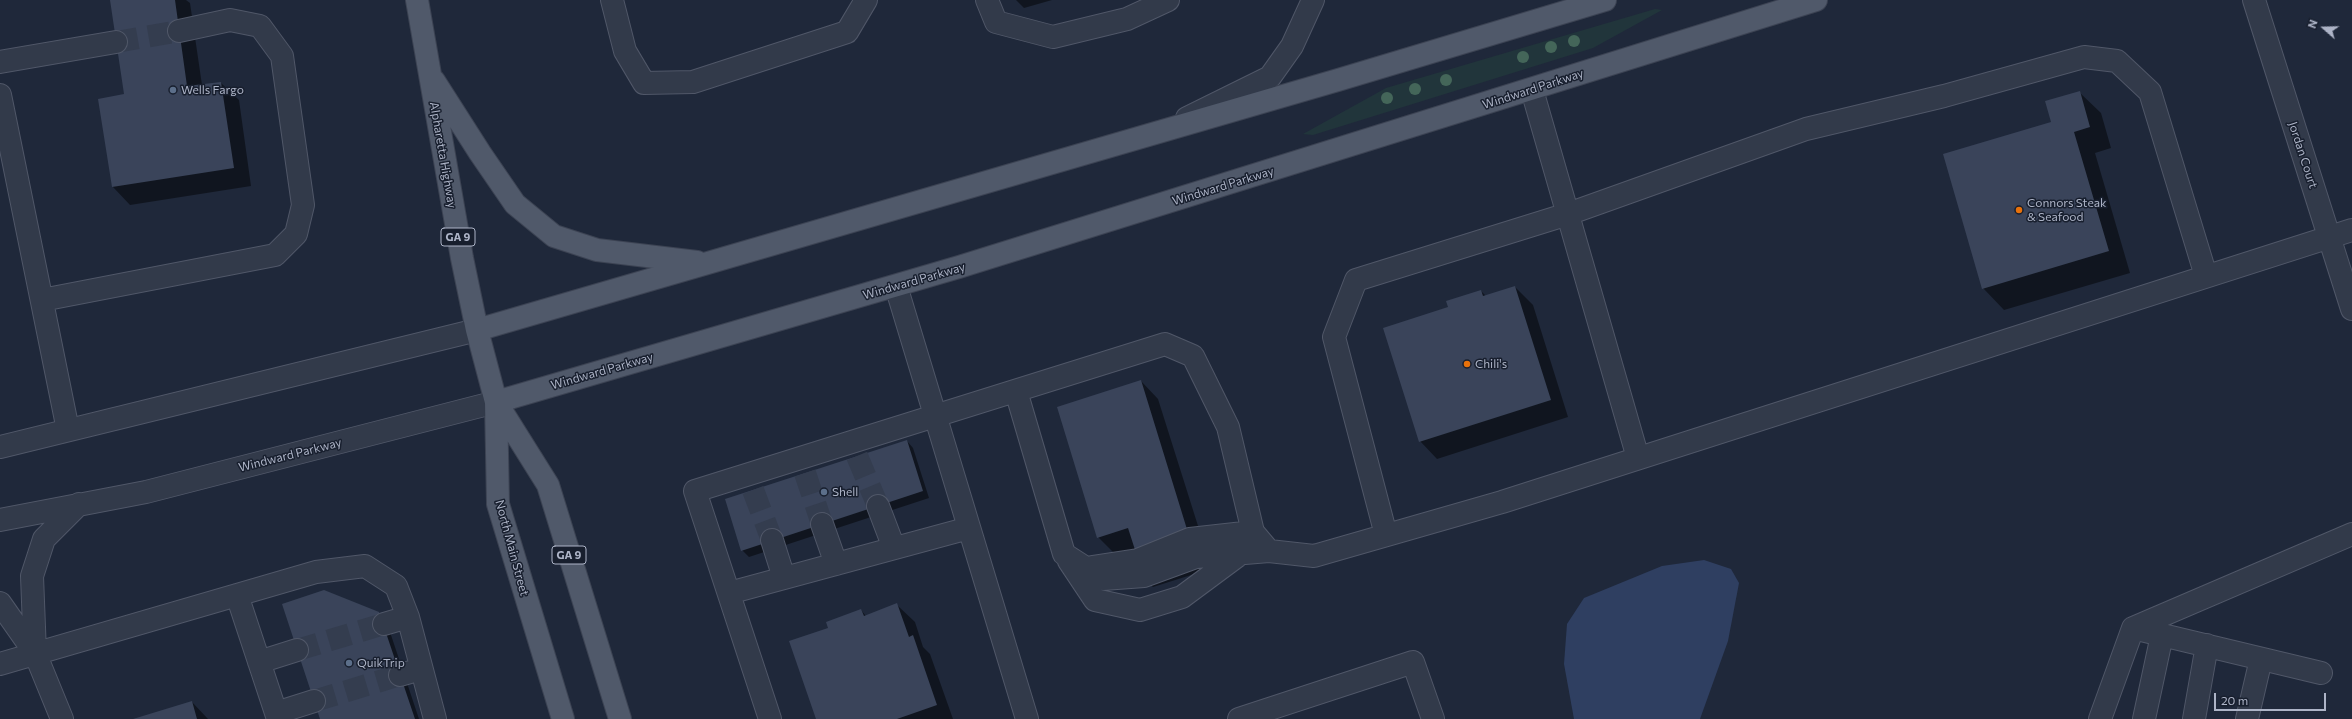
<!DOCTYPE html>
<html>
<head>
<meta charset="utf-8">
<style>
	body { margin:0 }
	#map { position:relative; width:2352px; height:719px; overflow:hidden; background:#1f283a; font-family:Commissioner,sans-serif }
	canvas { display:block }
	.north { position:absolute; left:2304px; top:8px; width:40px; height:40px; -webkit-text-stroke:3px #181f2e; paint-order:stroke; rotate:290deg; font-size:11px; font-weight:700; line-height:16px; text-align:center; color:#adb4c7 }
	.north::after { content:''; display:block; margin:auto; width:14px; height:18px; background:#adb4c7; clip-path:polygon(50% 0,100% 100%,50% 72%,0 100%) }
	.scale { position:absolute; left:2214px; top:693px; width:112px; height:18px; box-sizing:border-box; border:2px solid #adb4c7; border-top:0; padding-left:5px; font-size:12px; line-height:14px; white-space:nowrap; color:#adb4c7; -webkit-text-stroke:3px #181f2e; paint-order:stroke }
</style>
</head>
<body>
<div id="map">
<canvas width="2352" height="719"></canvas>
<div class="north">N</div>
<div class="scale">20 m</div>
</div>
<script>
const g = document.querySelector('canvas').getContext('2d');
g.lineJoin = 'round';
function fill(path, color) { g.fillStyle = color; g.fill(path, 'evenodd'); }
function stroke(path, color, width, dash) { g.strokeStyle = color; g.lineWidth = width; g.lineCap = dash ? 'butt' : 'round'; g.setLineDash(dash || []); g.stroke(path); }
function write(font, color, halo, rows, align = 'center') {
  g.font = font + ' Commissioner,sans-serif'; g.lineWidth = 3; g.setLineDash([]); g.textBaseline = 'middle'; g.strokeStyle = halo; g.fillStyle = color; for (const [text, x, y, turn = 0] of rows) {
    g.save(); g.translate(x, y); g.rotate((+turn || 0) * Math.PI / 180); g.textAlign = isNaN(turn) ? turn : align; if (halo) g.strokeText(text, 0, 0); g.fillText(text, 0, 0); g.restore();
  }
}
const green = new Path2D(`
	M 1655,9 L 1662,10 L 1593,48 L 1313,135 L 1303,134 L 1386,88 Z`);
const water = new Path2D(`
	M 1704,560 L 1731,569 L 1739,583 L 1728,641 L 1700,719 L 1574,719 L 1564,664 L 1567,624 L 1584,598 L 1662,566 Z`);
const shadow = new Path2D(`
	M 111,0 L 186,0 L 190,3 L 202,85 L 221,83 L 239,100 L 251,186 L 130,205 L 113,187 L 125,95 Z
	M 1016,0 L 1052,0 L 1024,8 Z
	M 2079,92 L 2101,113 L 2111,148 L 2095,153 L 2130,273 L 2004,310 L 1983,288 Z
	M 1515,287 L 1533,305 L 1568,417 L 1437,459 L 1420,441 L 1449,308 L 1481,291 L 1486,296 Z
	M 1141,381 L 1158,399 L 1199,529 L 1192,531 L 1204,571 L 1153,587 L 1146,581 L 1136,549 L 1116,555 L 1098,537 Z
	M 907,441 L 913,448 L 929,498 L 749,557 L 742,550 Z
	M 897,605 L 915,622 L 923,647 L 930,654 L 953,719 L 817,719 L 829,629 L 861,610 L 866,616 Z
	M 379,613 L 386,620 L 419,719 L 321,719 Z
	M 192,702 L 208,719 L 135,719 Z`);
const building = new Path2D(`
	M 110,0 L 175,0 L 187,86 L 221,82 L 234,168 L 112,187 L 98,99 L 124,94 Z
	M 2080,91 L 2090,127 L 2074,132 L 2109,251 L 1982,289 L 1943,154 L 2051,122 L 2045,101 Z
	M 1515,286 L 1551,400 L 1419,442 L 1383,328 L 1448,307 L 1446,301 L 1481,290 L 1483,296 Z
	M 1141,380 L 1198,565 L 1145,581 L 1128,528 L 1097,538 L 1057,407 Z
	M 907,440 L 923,491 L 741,551 L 725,499 Z
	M 324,590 L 379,612 L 415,719 L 320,719 L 282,604 Z
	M 897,603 L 909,637 L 913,635 L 937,705 L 897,719 L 816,719 L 789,641 L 828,628 L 826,622 L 861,609 L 864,616 Z
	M 192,701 L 197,719 L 133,719 Z`);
const minorTunnel = new Path2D(`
	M 116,42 L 179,31
	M 857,456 L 878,506
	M 805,473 L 822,524
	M 753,490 L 772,540
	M 297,650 L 384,624
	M 314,701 L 400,675`);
const minor = new Path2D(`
	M 612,0 L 625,51 L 644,83 L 693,82 L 847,32 L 866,0
	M 987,0 L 996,22 L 1053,37 L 1127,19 L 1168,0
	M 2254,0 L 2352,309
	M 0,62 L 116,42
	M 1532,90 L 1638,458
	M 0,95 L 68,430
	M 1187,118 L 1270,77 L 1292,46 L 1313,0
	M 896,286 L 1027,719
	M 42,300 L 275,255 L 296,234 L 303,205 L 282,56 L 260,26 L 230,20 L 179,31
	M 1016,391 L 1064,554 L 1103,579 L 1144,576 L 1196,557 L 1269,551
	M 0,447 L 477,330
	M 878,506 L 894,548
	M 0,520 L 146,492 L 496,402
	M 822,524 L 836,564
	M 1386,535 L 1334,337 L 1356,280 L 1568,214 L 1806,129 L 1944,96 L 2084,57 L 2117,61 L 2150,92 L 2206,276
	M 772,540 L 784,578
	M 1069,561 L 1095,600 L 1140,610 L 1182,597 L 1240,554
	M 1092,567 L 1138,560 L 1190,539 L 1253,532
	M 729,593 L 969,528
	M 237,595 L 278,719
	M 0,603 L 35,653 L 62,719
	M 384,624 L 408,617
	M 2133,628 L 2321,673
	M 35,653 L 32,576 L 44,539 L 79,504
	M 259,662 L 297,650
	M 0,664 L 316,572 L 365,566 L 396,586 L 408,617 L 435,719
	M 400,675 L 421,669
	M 276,713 L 314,701
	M 770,719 L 695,491 L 1165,344 L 1193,356 L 1228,427 L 1253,532 L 1269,551 L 1314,556 L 1502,502 L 2352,230
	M 1239,719 L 1413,662 L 1433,719
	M 2100,719 L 2133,628 L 2352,534
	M 2144,719 L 2162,635
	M 2194,719 L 2207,645
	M 2247,719 L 2261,659`);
const major = new Path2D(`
	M 417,0 L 462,258 L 477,330 L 496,402 L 498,504 L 563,719
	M 434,81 L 480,153 L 515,204 L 554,236 L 597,250 L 697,262
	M 477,330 L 1338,80 L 1605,0
	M 496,402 L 959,267 L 1816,0
	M 496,402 L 548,485 L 620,719`);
const trees = [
	[1574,41],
	[1551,47],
	[1523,57],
	[1446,80],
	[1415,89],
	[1387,98]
];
const markers = [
	[173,90,4,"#5c6f8a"],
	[2019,210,4,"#e8710a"],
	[1467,364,4,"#e8710a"],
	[824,492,4,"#5c6f8a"],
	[349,663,4,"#5c6f8a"]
];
const shields = [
	[458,237,34],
	[569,555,34]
];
const shieldNames = [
	["GA 9",458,237],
	["GA 9",569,555]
];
const streetNames = [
	["Windward Parkway",1533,89,-18],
	["Alpharetta Highway",443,155,80],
	["Jordan Court",2303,155,72],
	["Windward Parkway",1223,186,-17],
	["Windward Parkway",914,281,-16],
	["Windward Parkway",602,371,-16],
	["Windward Parkway",290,455,-14],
	["North Main Street",512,548,75]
];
const poiNames = [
	["Wells Fargo",181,90],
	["Connors Steak",2027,203],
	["& Seafood",2027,217],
	["Chili's",1475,364],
	["Shell",832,492],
	["QuikTrip",357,663]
];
fill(green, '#21353b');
fill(water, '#2f3f61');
fill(shadow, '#0007');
fill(building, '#3a445a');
stroke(minorTunnel, '#343d4f', 22, [22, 11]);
stroke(minor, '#505768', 24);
stroke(major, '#3c4353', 24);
stroke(minor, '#323a4a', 22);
stroke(major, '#50596a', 22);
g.fillStyle = '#446659';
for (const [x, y] of trees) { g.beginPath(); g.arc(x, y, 6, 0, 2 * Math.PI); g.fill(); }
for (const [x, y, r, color] of markers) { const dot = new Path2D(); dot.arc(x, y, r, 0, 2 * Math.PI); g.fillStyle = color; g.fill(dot); stroke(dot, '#181f2e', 1.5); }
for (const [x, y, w] of shields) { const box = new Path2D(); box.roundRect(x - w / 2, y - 9, w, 18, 3); g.fillStyle = '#181f2e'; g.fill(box); stroke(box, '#adb4c7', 1); }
write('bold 11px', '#adb4c7', null, shieldNames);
write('12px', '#adb4c7', '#181f2e', streetNames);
write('12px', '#adb4c7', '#181f2e', poiNames, 'left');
</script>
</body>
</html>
